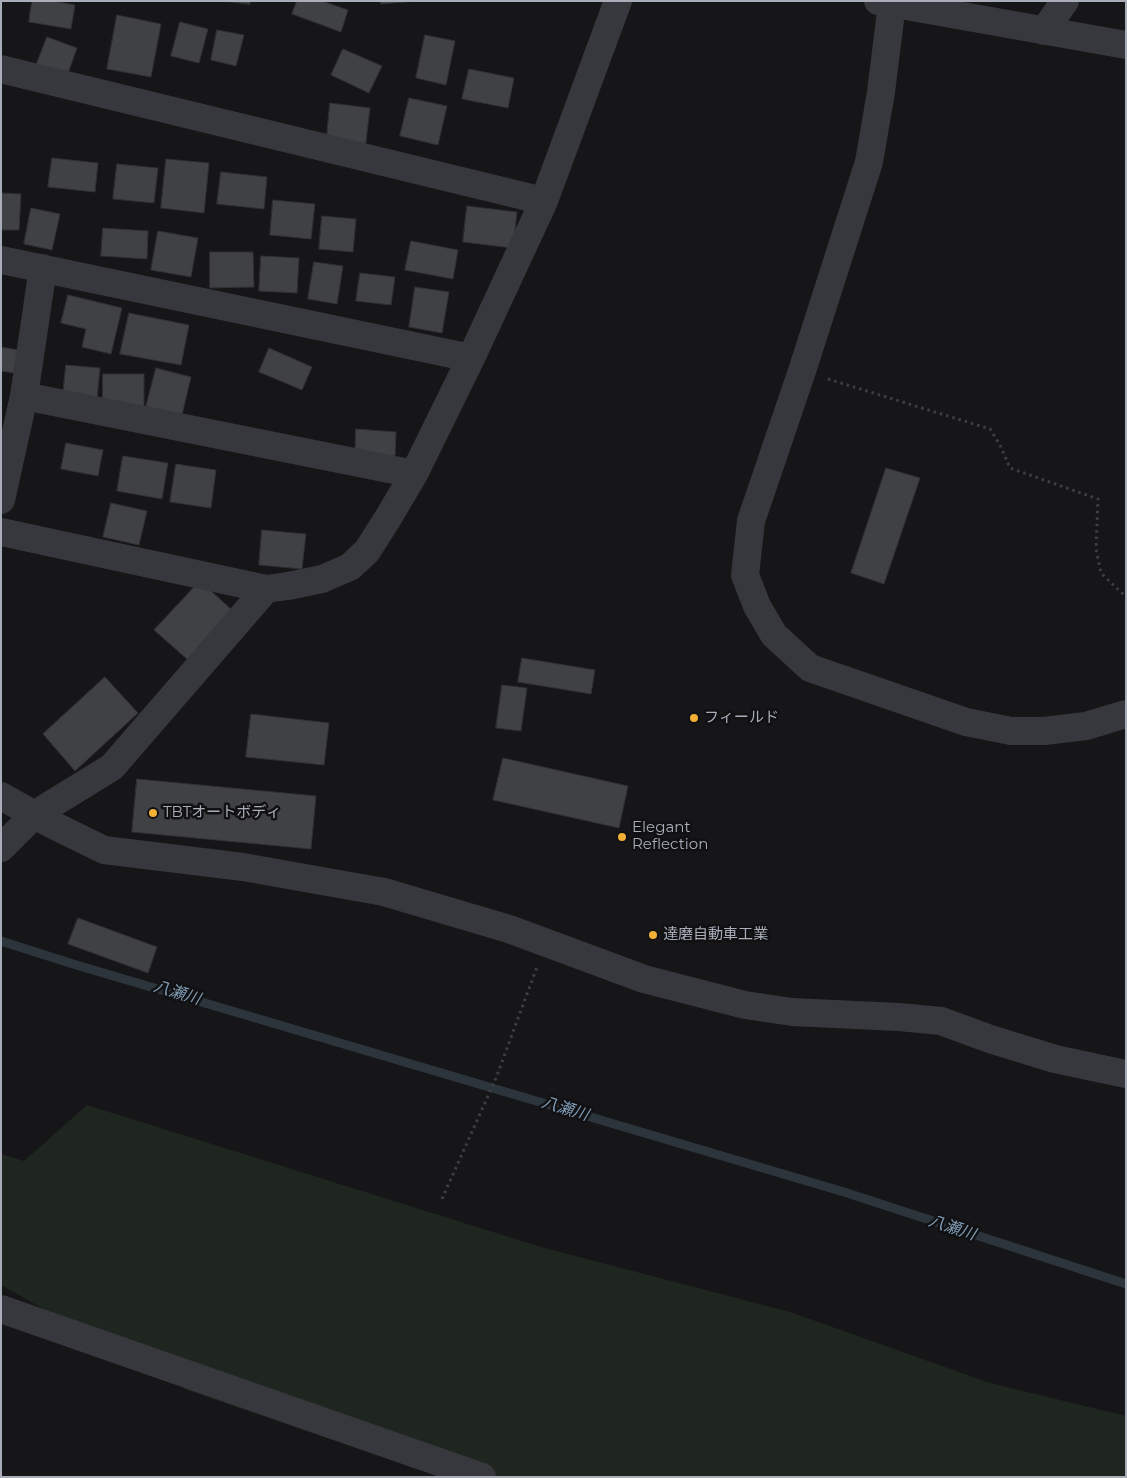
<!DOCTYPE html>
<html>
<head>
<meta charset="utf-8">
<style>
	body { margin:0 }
	#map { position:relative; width:1127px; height:1478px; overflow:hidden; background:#161618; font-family:Montserrat,sans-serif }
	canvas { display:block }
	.frame { position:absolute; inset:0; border:2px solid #a8adb8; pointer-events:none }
</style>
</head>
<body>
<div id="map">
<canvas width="1127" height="1478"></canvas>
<div class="frame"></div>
</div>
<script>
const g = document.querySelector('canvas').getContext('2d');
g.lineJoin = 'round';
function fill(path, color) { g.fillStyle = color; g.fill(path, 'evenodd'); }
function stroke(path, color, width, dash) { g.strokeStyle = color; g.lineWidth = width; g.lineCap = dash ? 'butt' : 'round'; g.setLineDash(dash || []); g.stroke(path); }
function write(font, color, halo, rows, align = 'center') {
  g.font = font + ' Montserrat,"Noto Sans JP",sans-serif'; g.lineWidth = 5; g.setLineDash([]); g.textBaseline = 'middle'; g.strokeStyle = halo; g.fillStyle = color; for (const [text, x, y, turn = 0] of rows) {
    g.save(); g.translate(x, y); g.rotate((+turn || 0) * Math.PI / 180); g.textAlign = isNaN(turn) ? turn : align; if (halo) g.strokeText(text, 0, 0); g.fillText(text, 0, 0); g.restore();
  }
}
const green = new Path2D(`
	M 87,1105 L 541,1247 L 790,1312 L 990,1383 L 1126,1416 L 1126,1477 L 440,1477 L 187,1390 L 1,1285 L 1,1154 L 24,1161 Z`);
const stream = new Path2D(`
	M 1,941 L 73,964 L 844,1192 L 1126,1284`);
const building = new Path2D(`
	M 32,1 L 53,1 L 75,5 L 71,29 L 29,22 Z
	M 224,1 L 250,1 L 250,4 Z
	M 297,1 L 322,1 L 348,10 L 341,32 L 292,14 Z
	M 381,1 L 416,1 L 381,4 Z
	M 117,15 L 161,24 L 151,77 L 107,69 Z
	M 180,22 L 208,29 L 199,63 L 171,56 Z
	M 217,30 L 244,35 L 236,66 L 211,60 Z
	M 425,35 L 455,41 L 446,85 L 416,78 Z
	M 47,37 L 77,48 L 66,79 L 35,68 Z
	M 343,49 L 382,66 L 369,93 L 331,75 Z
	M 469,69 L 514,78 L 508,108 L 462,99 Z
	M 409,98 L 447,106 L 438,145 L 400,136 Z
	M 330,103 L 370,108 L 365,150 L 326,146 Z
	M 52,158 L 98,163 L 95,192 L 48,187 Z
	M 166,159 L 209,163 L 204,213 L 161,208 Z
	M 117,164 L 158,168 L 154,203 L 113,199 Z
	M 221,172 L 267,177 L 264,209 L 217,204 Z
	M 1,193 L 21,194 L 19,230 L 1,230 Z
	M 273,200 L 315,204 L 311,239 L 270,235 Z
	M 467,206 L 517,212 L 513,248 L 463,242 Z
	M 31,208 L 60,214 L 52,250 L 24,244 Z
	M 322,216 L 356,219 L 353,252 L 319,249 Z
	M 103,228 L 148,231 L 147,259 L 101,256 Z
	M 158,231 L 198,238 L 191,277 L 151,270 Z
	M 411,241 L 458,250 L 453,279 L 405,270 Z
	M 210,252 L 253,252 L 254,287 L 210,288 Z
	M 261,256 L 299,258 L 297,293 L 259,291 Z
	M 314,262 L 343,266 L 337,304 L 308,299 Z
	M 360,273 L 395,277 L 391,305 L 356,301 Z
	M 415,287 L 449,292 L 442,333 L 409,327 Z
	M 68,295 L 122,308 L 111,354 L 82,347 L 86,329 L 61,323 Z
	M 129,313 L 189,325 L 181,365 L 120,354 Z
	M 1,347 L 18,350 L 14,373 L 1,371 Z
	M 269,348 L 312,367 L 302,390 L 259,372 Z
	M 66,365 L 100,368 L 97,398 L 63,395 Z
	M 156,368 L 191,377 L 182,415 L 146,407 Z
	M 103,374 L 144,374 L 144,408 L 103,407 Z
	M 356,429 L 396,432 L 395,456 L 355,454 Z
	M 66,443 L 103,450 L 98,476 L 61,469 Z
	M 123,456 L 168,463 L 162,499 L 117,491 Z
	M 176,464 L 216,470 L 211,508 L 170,502 Z
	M 886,468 L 920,478 L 884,584 L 851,573 Z
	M 111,503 L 147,511 L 139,545 L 103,537 Z
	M 262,530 L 306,534 L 302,569 L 259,565 Z
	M 200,581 L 232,610 L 188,660 L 154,630 Z
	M 522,658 L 595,670 L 591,694 L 518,682 Z
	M 105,677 L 138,713 L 75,771 L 43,734 Z
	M 502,685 L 527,688 L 521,731 L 496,728 Z
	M 251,714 L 329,723 L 324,765 L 246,757 Z
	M 503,758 L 628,786 L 619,828 L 493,800 Z
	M 137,779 L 316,796 L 311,849 L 132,832 Z
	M 78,918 L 157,947 L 148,973 L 68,944 Z`);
const path = new Path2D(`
	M 828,379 L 990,429 L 1000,445 L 1010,468 L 1098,499 L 1096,549 L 1101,573 L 1126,597
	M 442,1199 L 496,1078 L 537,967`);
const street = new Path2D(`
	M 878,1 L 1126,45
	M 892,4 L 881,92 L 869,162 L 802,371 L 751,521 L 745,575 L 757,606 L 774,635 L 810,668 L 966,722 L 1011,731 L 1044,731 L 1086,726 L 1126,714
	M 1044,31 L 1065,1
	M 1,69 L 544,201
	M 1,260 L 471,358
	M 24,396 L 414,474
	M 1,500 L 24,396 L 43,268
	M 1,532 L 266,589 L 288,586 L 322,579 L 350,567 L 367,551 L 388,518 L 414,474 L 471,358 L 544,201 L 618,1
	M 1,796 L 51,824 L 104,850 L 243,867 L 384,892 L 509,929 L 644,979 L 745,1005 L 792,1012 L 899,1017 L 941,1021 L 990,1039 L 1055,1059 L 1126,1074
	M 1,848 L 34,815 L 112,767 L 266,589
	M 1,1309 L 482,1477`);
const markers = [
	[694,718,5,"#f2b134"],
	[153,813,5,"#f2b134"],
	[622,837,5,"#f2b134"],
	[653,935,5,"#f2b134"]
];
const poiNames = [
	["フィールド",704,718],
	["TBTオートボディ",163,813],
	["Elegant",632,828],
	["Reflection",632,845],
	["達磨自動車工業",663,935]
];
const waterNames = [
	["八瀬川",177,993,17],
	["八瀬川",565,1109,17],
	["八瀬川",952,1228,18]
];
fill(green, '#1e261f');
stroke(stream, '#2c353c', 9);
fill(building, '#404145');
stroke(building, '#303034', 1);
stroke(path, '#3d3f44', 3, [2.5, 4]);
stroke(street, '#37383d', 28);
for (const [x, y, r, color] of markers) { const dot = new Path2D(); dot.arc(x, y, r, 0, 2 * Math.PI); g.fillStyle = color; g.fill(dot); stroke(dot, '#111113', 2); }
write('15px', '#a8adb8', '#111113', poiNames, 'left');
write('italic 16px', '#7f9bb3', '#111113', waterNames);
</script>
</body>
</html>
